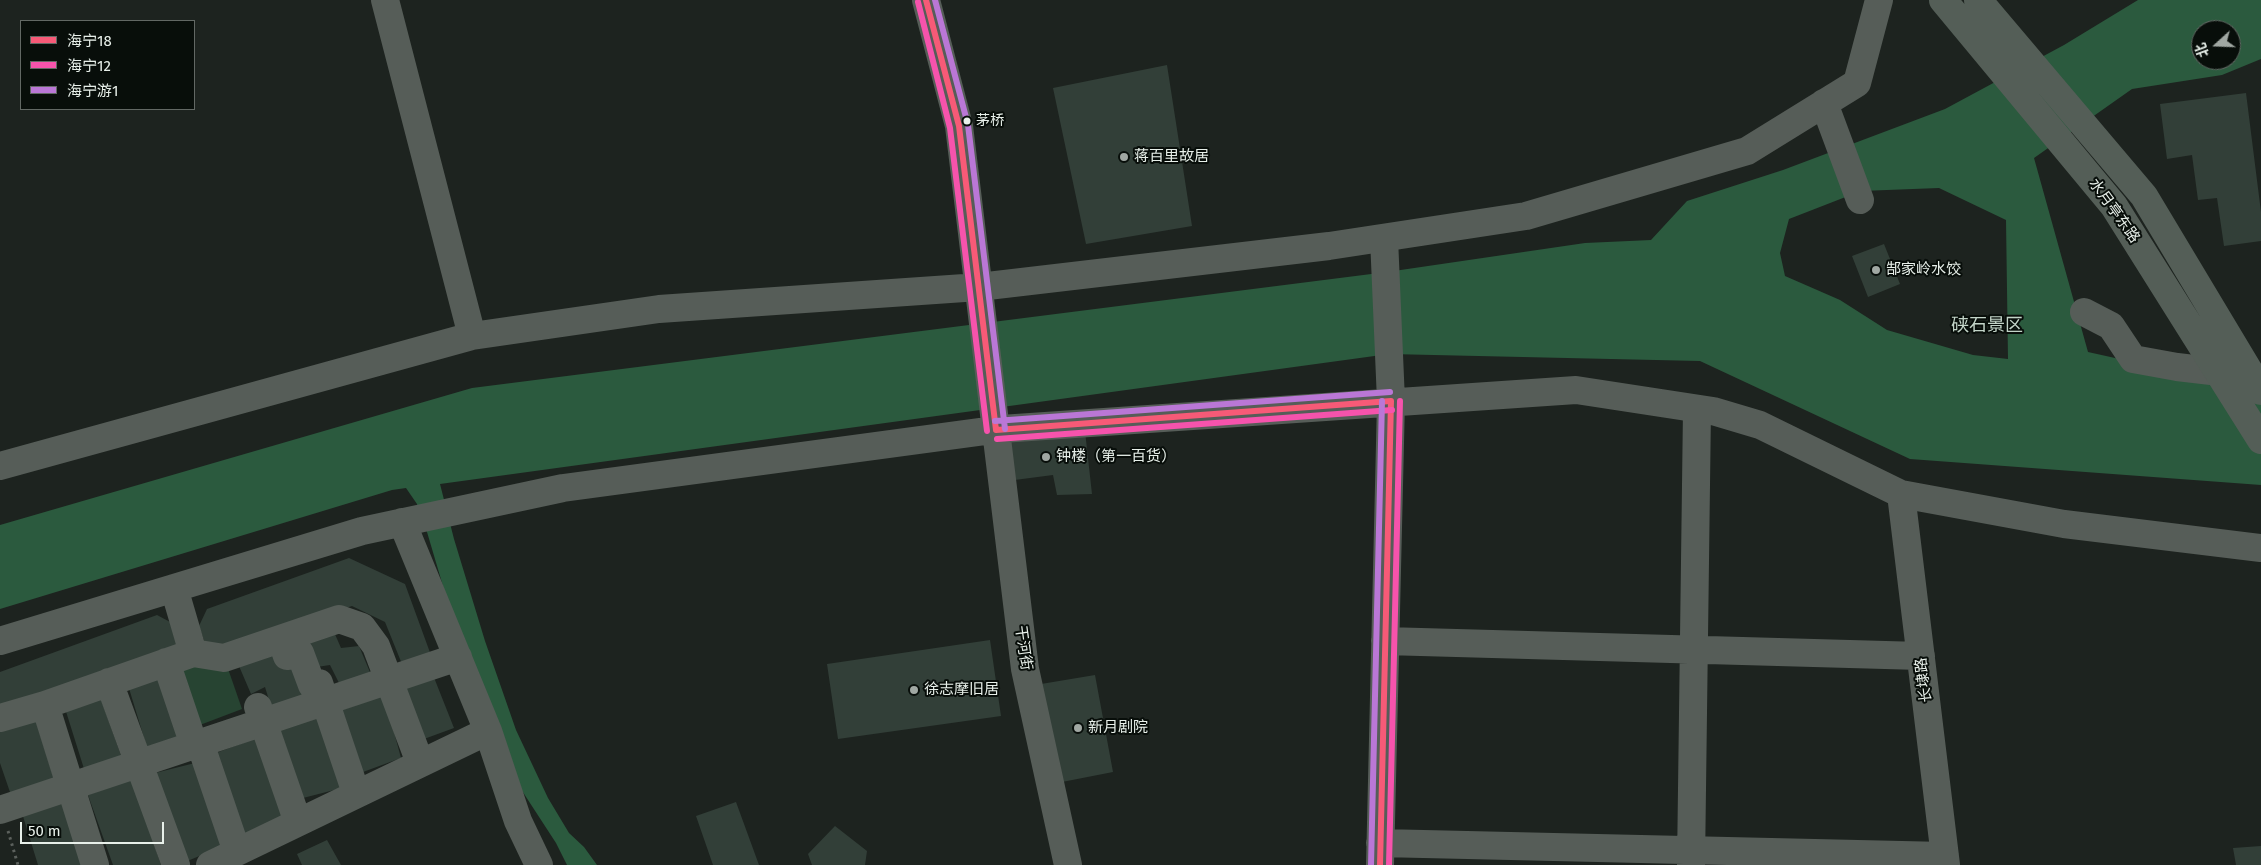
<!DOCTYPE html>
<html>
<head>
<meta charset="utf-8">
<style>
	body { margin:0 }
	#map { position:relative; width:2261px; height:865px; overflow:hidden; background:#1d231f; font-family:"Fira Sans","Noto Sans SC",sans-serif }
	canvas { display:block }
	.legend { position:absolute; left:20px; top:20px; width:175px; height:90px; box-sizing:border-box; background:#080e0a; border:1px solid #626864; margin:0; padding:6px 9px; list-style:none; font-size:15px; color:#e8f0ea }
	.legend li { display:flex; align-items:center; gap:10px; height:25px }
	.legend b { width:25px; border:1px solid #626864 }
	.north { position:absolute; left:2191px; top:20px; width:50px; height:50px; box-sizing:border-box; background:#080e0a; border:1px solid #626864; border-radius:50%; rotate:250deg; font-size:14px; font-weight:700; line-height:20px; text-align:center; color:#e8f0ea }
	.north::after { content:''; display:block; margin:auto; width:18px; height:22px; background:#a1a8a3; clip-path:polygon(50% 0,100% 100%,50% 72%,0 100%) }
	.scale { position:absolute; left:20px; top:822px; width:144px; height:22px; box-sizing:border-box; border:2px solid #e8f0ea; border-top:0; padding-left:6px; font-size:15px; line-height:18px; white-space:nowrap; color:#e8f0ea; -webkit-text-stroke:4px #080e0a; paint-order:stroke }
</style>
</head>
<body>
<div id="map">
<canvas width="2261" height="865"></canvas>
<ul class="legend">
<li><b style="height:6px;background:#f75a77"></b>海宁18</li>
<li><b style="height:6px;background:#f653ac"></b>海宁12</li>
<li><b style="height:6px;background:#ba77d6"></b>海宁游1</li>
</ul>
<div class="north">北</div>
<div class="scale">50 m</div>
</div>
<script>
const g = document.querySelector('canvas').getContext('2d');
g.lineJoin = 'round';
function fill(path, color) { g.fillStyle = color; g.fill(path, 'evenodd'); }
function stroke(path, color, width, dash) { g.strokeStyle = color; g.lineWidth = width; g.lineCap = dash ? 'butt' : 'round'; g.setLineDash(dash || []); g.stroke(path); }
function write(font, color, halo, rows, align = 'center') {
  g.font = font + ' "Fira Sans","Noto Sans SC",sans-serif'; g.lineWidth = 4; g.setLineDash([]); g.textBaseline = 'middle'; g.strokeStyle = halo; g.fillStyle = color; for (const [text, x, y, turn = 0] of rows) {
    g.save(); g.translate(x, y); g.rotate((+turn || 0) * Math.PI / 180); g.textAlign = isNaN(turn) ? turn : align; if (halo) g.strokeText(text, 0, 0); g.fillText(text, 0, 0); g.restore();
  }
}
const green = new Path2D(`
	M 225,660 L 242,709 L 192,728 L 171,663 Z`);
const water = new Path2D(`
	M 2138,0 L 2261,0 L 2261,59 L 2222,75 L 2132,89 L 2034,158 L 2088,352 L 2178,372 L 2261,380 L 2261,485 L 1910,459 L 1700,361 L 1389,354 L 440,484 L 454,539 L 485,641 L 516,730 L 548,798 L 569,833 L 584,847 L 597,865 L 567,865 L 556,843 L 515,780 L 461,647 L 427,532 L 422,524 L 417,504 L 406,488 L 392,490 L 0,609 L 0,525 L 472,388 L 1387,272 L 1585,243 L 1651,240 L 1687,201 L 1783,170 L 1945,109 L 2064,45 ZM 2201,30 L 2231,30 L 2231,60 L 2201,60 ZM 1939,188 L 2006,220 L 2008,359 L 1973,355 L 1887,330 L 1840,300 L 1785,276 L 1780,253 L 1789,219 L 1861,191 Z`);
const building = new Path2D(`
	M 1167,65 L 1192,226 L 1086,244 L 1053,88 Z
	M 2246,93 L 2261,212 L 2261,241 L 2224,246 L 2217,198 L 2198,200 L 2192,155 L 2167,159 L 2160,104 Z
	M 1884,244 L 1900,284 L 1868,297 L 1852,256 Z
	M 1085,431 L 1092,494 L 1057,495 L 1053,475 L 1007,481 L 1002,439 Z
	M 349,558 L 405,584 L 432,658 L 404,669 L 385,622 L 352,606 L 228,646 L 207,649 L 199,626 L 207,609 Z
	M 157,615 L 172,623 L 178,640 L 172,655 L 0,712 L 0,672 Z
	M 331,625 L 341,648 L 359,646 L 372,677 L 342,689 L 330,665 L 310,668 L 299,637 Z
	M 990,640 L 1001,716 L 838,739 L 827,664 Z
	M 271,645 L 300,663 L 311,698 L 272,710 L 265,687 L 251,694 L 236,659 Z
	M 161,673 L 185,737 L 148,751 L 128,685 Z
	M 433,675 L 454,728 L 424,739 L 405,688 Z
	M 1095,675 L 1113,772 L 1062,782 L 1041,684 Z
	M 98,691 L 123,761 L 85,772 L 63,702 Z
	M 384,695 L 401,758 L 363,772 L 342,710 Z
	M 32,708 L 55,782 L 12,798 L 0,763 L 0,720 Z
	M 320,716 L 342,788 L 303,798 L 280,730 Z
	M 256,738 L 285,819 L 244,835 L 216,753 Z
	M 195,763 L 226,845 L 185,862 L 155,773 Z
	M 132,779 L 161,865 L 113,865 L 88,795 Z
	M 62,799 L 83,865 L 38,865 L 22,813 Z
	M 736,802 L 759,865 L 713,865 L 696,816 Z
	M 835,826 L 867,851 L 865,865 L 812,865 L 808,854 Z
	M 327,840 L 341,865 L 302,865 L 297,854 Z
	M 2261,846 L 2261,865 L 2236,865 L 2233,848 Z`);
const path = new Path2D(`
	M 8,831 L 18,865`);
const minor = new Path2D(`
	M 385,0 L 472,336
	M 926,0 L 959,126 L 1025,669 L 1068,865
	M 1824,103 L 1860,200
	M 2084,312 L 2111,326 L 2133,359 L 2177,367 L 2237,374
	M 0,466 L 472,336 L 659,309 L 979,287 L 1329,246 L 1526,216 L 1747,151 L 1857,83 L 1879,0
	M 1901,494 L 1946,865
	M 402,522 L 488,731 L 518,821 L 539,865
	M 174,588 L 193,653
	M 281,639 L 287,656 L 300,653 L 312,685 L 319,683 L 353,784
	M 0,641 L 362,531 L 563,488 L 1001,429 L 1576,390 L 1713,411 L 1760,425 L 1901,494 L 2064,524 L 2261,548
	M 1385,641 L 1921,656
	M 166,662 L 194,745
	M 109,682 L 176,865
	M 45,705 L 95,865
	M 258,707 L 294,811
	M 0,718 L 45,705 L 193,653 L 224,658 L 339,619 L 362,627 L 376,646 L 416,752
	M 200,743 L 234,843
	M 0,810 L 458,657
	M 1380,843 L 1945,856
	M 210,865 L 488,731
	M 1380,865 L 1391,401 L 1384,238
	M 1691,865 L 1697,409`);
const major = new Path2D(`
	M 1943,0 L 2114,206 L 2261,440
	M 1978,0 L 2144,196 L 2261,391`);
const bus1 = new Path2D(`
	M 926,0 L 959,126 L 996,430
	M 996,430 L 1391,401
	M 1380,865 L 1391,401`);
const bus2 = new Path2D(`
	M 918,2 L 950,128 L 987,431
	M 997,439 L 1392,410
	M 1389,865 L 1400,401`);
const bus3 = new Path2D(`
	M 935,0 L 968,125 L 1005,429
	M 995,421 L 1390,392
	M 1371,865 L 1382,401`);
const markers = [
	[967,121,4.5,"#e8f0ea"],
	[1124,157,5,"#a1a8a3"],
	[1876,270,5,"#a1a8a3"],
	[1046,457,5,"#a1a8a3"],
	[914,690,5,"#a1a8a3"],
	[1078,728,5,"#a1a8a3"]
];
const busNames = [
	["茅桥",976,121]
];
const poiNames = [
	["蒋百里故居",1134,157],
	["郜家岭水饺",1886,270],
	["钟楼（第一百货）",1056,457],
	["徐志摩旧居",924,690],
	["新月剧院",1088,728]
];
const streetNames = [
	["水月亭东路",2114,211,54],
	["干河街",1023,648,82],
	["长埭路",1924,680,-97]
];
const quarterNames = [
	["硖石景区",1987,326]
];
fill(green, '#274432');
fill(water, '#2b5a3e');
fill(building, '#323f38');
stroke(path, '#5c615d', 3, [2.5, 4]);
stroke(minor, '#565d58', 28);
stroke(major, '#545e57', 28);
stroke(bus1, '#f75a77', 6);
stroke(bus2, '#f653ac', 6);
stroke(bus3, '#ba77d6', 6);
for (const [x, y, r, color] of markers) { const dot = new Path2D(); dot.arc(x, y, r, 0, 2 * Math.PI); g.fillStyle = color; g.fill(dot); stroke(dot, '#080e0a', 2); }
write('14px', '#e8f0ea', '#080e0a', busNames, 'left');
write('15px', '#e8f0ea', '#080e0a', poiNames, 'left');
write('15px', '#e8f0ea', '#080e0a', streetNames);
write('18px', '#c3d4c8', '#080e0a', quarterNames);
</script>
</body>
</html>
